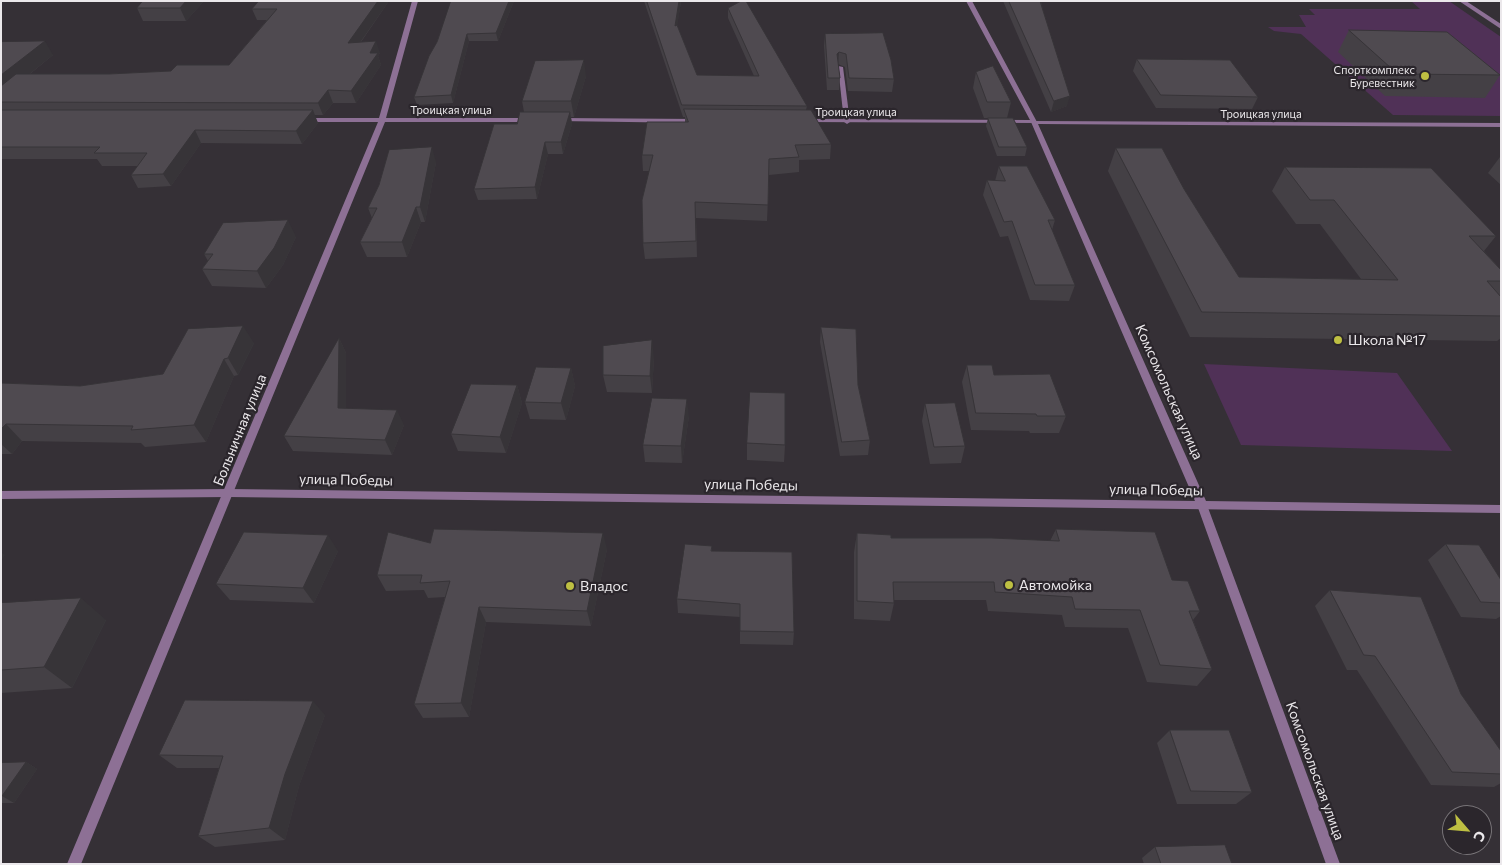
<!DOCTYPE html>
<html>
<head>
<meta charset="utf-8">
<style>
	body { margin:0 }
	#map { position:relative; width:1502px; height:865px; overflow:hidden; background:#353036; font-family:Commissioner,sans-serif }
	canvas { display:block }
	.frame { position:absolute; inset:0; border:2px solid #ebe8eb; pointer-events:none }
	.north { position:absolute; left:1442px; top:805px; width:50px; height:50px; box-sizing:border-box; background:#2b262c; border:1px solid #787478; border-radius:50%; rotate:117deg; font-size:14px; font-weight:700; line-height:20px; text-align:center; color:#ebe8eb }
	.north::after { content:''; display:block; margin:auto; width:18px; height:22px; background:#bebf42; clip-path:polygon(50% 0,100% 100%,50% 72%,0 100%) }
</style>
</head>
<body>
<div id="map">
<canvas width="1502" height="865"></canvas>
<div class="frame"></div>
<div class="north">С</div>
</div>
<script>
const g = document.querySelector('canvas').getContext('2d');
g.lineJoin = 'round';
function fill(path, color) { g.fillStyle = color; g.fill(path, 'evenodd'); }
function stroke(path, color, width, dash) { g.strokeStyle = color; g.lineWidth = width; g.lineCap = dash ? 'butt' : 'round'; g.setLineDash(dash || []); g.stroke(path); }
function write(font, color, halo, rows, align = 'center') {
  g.font = font + ' Commissioner,sans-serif'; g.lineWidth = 4.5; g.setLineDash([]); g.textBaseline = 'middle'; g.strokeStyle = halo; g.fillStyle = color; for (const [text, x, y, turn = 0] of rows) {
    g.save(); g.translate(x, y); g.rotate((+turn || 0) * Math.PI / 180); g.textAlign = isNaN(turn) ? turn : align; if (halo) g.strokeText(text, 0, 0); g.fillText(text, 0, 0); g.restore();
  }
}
const green = new Path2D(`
	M 1411,1 L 1449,1 L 1501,37 L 1501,116 L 1393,115 L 1301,34 L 1274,31 L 1268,27 L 1306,27 L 1299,15 L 1315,15 L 1309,9 L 1420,9 Z
	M 1204,364 L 1397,373 L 1452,451 L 1241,445 Z`);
const service = new Path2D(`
	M 838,66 L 843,67 L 850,122 L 847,124 L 844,122 Z`);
const minor = new Path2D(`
	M 412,1 L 418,1 L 386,118 L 530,118 L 533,120 L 530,122 L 385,122 L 81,864 L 67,864 L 378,122 L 302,122 L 299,120 L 302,118 L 379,118 Z
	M 966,1 L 972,1 L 1037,122 L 1036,123 L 803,122 L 802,121 L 805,119 L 1030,120 Z
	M 560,118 L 698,119 L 701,121 L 698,123 L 558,121 L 558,119 Z
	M 1202,501 L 1206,502 L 1207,505 L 1340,864 L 1326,864 L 1197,505 L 1198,502 Z`);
const tertiary = new Path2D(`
	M 1459,1 L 1466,1 L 1501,24 L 1501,29 Z
	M 1032,121 L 1501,123 L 1501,127 L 1038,124 L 1206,501 L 1501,505 L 1501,513 L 229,497 L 1,499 L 1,491 L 229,489 L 1195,501 L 1031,122 Z`);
const wall = new Path2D(`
	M 143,1 L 204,1 L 186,21 L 143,21 L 137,8 Z
	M 389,1 L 361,42 L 380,53 L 378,56 L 381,65 L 356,103 L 333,103 L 323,115 L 314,115 L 318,123 L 302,144 L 201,143 L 171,186 L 138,188 L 131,175 L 138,166 L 102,166 L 97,159 L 1,159 L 1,42 L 53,55 L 30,74 L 109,74 L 171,71 L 229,65 L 267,20 L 257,20 L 252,9 Z
	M 451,1 L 514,1 L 498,41 L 469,41 L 453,103 L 417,105 L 414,97 L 437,42 Z
	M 644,1 L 698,1 L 698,2 L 681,2 L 677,25 L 697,75 L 754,76 L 728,18 L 728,8 L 807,106 L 806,110 L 831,144 L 830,159 L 799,160 L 799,172 L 769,175 L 767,221 L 696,218 L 697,257 L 645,259 L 643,243 L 649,171 L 643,171 L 642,155 L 685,122 L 685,117 L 683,117 Z
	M 1003,1 L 1059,1 L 1059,2 L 1041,2 L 1067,106 L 1051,112 Z
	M 1349,30 L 1500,75 L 1485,98 L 1385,96 L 1338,52 Z
	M 825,34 L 894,79 L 892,92 L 848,91 L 845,67 L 838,64 L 840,78 L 839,90 L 827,90 L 824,46 Z
	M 1137,59 L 1258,97 L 1252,109 L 1156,108 L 1133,71 Z
	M 976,72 L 1011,102 L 1007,118 L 1027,147 L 1025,156 L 997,156 L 986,126 L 988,118 L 984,118 L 973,88 Z
	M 586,76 L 574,117 L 571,117 L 572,124 L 563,154 L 548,154 L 537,199 L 478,200 L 474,189 L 524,112 L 522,101 Z
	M 1116,148 L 1184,189 L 1239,277 L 1361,279 L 1320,224 L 1296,224 L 1272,191 L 1285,167 L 1496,236 L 1484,251 L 1501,270 L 1501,295 L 1500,296 L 1501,297 L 1501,338 L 1497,341 L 1190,337 L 1108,171 Z
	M 1500,157 L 1501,157 L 1501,185 L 1488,173 Z
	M 436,162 L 425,222 L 421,222 L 407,257 L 367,257 L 360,242 L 372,218 L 368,208 Z
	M 999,166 L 1055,220 L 1052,230 L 1075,285 L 1069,301 L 1030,300 L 1008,236 L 1000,237 L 983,195 L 987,180 L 995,181 Z
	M 296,237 L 283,265 L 266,288 L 212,286 L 202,269 L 208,261 L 204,254 Z
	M 821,327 L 858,385 L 870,440 L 868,455 L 840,456 L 820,342 Z
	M 339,338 L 346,353 L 346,409 L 404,425 L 392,455 L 293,451 L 284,436 Z
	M 254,343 L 238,375 L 234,376 L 206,442 L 145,447 L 141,443 L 22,441 L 12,454 L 1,454 L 1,383 L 80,386 L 163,374 Z
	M 654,357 L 652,393 L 607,392 L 603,375 Z
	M 967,365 L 994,375 L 1066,416 L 1059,433 L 1030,433 L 1029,431 L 971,430 L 962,382 Z
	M 571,368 L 575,386 L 566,420 L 530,419 L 525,402 Z
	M 517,385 L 522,403 L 506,453 L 458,451 L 451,434 Z
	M 925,404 L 965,446 L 961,463 L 930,464 L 922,421 Z
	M 689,416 L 682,463 L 645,462 L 643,445 Z
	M 747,443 L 785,445 L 784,462 L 747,460 Z
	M 1056,529 L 1172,580 L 1200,611 L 1193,620 L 1212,669 L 1197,686 L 1147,682 L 1128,628 L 1065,627 L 1062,615 L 988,611 L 986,600 L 894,600 L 894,603 L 890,621 L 854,619 L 854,552 L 857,533 L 891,538 L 1050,541 Z
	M 430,543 L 607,549 L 591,626 L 486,622 L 469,717 L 423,718 L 414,704 L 445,597 L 428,598 L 424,590 L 386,591 L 377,575 Z
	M 1446,544 L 1501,580 L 1501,616 L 1496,619 L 1461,617 L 1428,560 Z
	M 712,546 L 712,551 L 794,632 L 793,645 L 740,644 L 740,617 L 678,613 L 677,599 Z
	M 338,551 L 314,603 L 230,600 L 216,584 Z
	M 1330,590 L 1501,751 L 1501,783 L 1494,787 L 1431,785 L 1357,670 L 1347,670 L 1315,606 Z
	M 1,603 L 106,620 L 72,688 L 1,693 Z
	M 325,715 L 299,786 L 285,840 L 215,847 L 198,836 L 219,768 L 177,768 L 159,755 Z
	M 1170,730 L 1252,792 L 1236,804 L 1177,804 L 1157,743 Z
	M 26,762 L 37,769 L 14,803 L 1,803 L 1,763 Z
	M 1155,847 L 1232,864 L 1144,864 L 1142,858 Z`);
const shadedWall = new Path2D(`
	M 186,1 L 204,1 L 186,21 L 180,8 Z
	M 378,1 L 389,1 L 352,54 L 348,43 Z
	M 509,1 L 514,1 L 498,41 L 496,33 Z
	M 679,1 L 681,1 L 676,36 L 675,26 Z
	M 467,34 L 469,41 L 453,103 L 451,95 Z
	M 45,41 L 53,55 L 6,93 L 1,85 L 1,75 Z
	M 376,41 L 380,53 L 378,56 L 381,65 L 356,103 L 351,91 Z
	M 839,52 L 838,64 L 837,54 Z
	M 584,60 L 586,76 L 574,117 L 571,101 Z
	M 328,90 L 333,103 L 323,115 L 318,103 Z
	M 1070,96 L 1067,106 L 1051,112 L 1054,101 Z
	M 313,110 L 318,123 L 302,144 L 296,131 Z
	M 570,112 L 572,124 L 563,154 L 561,142 Z
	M 195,130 L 201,143 L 171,186 L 163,174 Z
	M 545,142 L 548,154 L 537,199 L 535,187 Z
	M 432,147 L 436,162 L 425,222 L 420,207 Z
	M 416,207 L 421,222 L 407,257 L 402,242 Z
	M 288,220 L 296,237 L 283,265 L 266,288 L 257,271 Z
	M 243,326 L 254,343 L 238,375 L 228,358 Z
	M 339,338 L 346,353 L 346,423 L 338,408 Z
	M 652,340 L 654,357 L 652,393 L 650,376 Z
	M 224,359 L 234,376 L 206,442 L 194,425 Z
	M 571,368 L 575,386 L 566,420 L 561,403 Z
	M 517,385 L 522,403 L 506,453 L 500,437 Z
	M 687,399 L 689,416 L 682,463 L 681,446 Z
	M 397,410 L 404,425 L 392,455 L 385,440 Z
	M 6,424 L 22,441 L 12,454 L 1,444 L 1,429 Z
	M 603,533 L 607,549 L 591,626 L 587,611 Z
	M 328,535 L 338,551 L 314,603 L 303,588 Z
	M 1,552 L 5,555 L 1,561 Z
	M 81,598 L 106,620 L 72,688 L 44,667 Z
	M 479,607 L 486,622 L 469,717 L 461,703 Z
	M 313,701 L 325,715 L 299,786 L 285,840 L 269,828 L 285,774 Z
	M 26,762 L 37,769 L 14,803 L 2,796 Z`);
const building = new Path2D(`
	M 143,1 L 186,1 L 180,8 L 137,8 Z
	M 259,1 L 378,1 L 348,43 L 376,41 L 370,53 L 378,53 L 351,91 L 328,90 L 318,103 L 1,102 L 1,86 L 16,74 L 109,74 L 171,71 L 177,65 L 229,65 L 277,9 L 252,9 Z
	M 451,1 L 509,1 L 496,33 L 467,34 L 451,95 L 414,97 L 429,56 L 437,42 Z
	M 647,1 L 679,1 L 675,26 L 677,25 L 697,75 L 759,76 L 728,8 L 741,1 L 746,1 L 807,106 L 682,105 Z
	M 1009,1 L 1040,1 L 1070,96 L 1054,101 Z
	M 1349,30 L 1447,32 L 1500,75 L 1398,74 Z
	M 883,33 L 891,60 L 894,79 L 849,78 L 846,54 L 839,52 L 837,54 L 840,78 L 828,78 L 825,34 Z
	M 45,41 L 1,75 L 1,42 Z
	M 1137,59 L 1230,60 L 1258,97 L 1161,95 Z
	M 584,60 L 571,101 L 522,101 L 535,61 Z
	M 993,66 L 1011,102 L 987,102 L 976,72 Z
	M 684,109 L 811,110 L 831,144 L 795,145 L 799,157 L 769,159 L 768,205 L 695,202 L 696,241 L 643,243 L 642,200 L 653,155 L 642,155 L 647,122 L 688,122 Z
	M 1,110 L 313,110 L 296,131 L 195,130 L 163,174 L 131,175 L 147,153 L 94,153 L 100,147 L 1,147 Z
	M 520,112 L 570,112 L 561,142 L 545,142 L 535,187 L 474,189 L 494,124 L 517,124 Z
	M 988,118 L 1013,118 L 1027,147 L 999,147 Z
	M 432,147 L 420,207 L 416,207 L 402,242 L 360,242 L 377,208 L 368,208 L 379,185 L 389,150 Z
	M 1116,148 L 1162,148 L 1184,189 L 1239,277 L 1398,280 L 1334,200 L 1310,200 L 1285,167 L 1431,168 L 1496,236 L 1469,236 L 1501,270 L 1501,281 L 1487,281 L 1501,297 L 1501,316 L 1202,312 Z
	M 999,166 L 1027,166 L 1055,220 L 1048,220 L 1075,285 L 1035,285 L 1012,221 L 1004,222 L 987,180 L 1005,181 Z
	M 288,220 L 274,248 L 257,271 L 202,269 L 213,254 L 204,254 L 223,223 Z
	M 243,326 L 228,358 L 224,359 L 194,425 L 131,430 L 133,426 L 6,424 L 1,429 L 1,383 L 80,386 L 163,374 L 188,329 Z
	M 821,327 L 856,329 L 858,385 L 870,440 L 842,442 Z
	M 339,338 L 338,408 L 397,410 L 385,440 L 284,436 Z
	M 652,340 L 650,376 L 603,375 L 603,346 Z
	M 967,365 L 992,365 L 994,375 L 1050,374 L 1066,416 L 1037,416 L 1036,414 L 976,413 Z
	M 536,367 L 571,368 L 561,403 L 525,402 Z
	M 471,384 L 517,385 L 500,437 L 451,434 Z
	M 750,392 L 785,393 L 785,445 L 747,443 Z
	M 652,398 L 687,399 L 681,446 L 643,445 Z
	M 955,403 L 965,446 L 934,447 L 925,404 Z
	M 434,529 L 603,533 L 587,611 L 479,607 L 461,703 L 414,704 L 450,581 L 420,583 L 422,575 L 377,575 L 388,532 L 430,543 Z
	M 1056,529 L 1155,532 L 1172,580 L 1188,581 L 1200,611 L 1189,611 L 1212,669 L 1160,665 L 1140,610 L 1075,609 L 1072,597 L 995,592 L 994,582 L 893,582 L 894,603 L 857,601 L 857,533 L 891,535 L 891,538 L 992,538 L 1059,541 Z
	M 244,532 L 328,535 L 303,588 L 216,584 Z
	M 685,544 L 712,546 L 711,551 L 792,552 L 794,632 L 740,631 L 740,604 L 677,599 Z
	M 1446,544 L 1479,545 L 1501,580 L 1501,603 L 1481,602 Z
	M 1330,590 L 1421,597 L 1461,694 L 1501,751 L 1501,774 L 1452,772 L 1375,656 L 1364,655 Z
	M 81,598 L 44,667 L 1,670 L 1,603 Z
	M 185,700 L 313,701 L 285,774 L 269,828 L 198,836 L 223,756 L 159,755 Z
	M 1170,730 L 1229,730 L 1252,792 L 1191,791 Z
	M 26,762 L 2,796 L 1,796 L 1,763 Z
	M 1225,845 L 1232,864 L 1161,864 L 1155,847 Z`);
const markers = [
	[1425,76,5,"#bebf42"],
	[1338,340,5,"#bebf42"],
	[1009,585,5,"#bebf42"],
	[570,586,5,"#bebf42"]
];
const farPoinames = [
	["Cпорткомплекс",1415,70],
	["Буревестник",1415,83]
];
const farStreetnames = [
	["Троицкая улица",451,110],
	["Троицкая улица",856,112],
	["Троицкая улица",1261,114]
];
const poiNames = [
	["Школа №17",1348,340],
	["Автомойка",1019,585],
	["Владос",580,586]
];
const streetNames = [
	["Комсомольская улица",1169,392,66],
	["Больничная улица",240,430,-68],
	["улица Победы",346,480,1],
	["улица Победы",751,485,1],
	["улица Победы",1156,490,1],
	["Комсомольская улица",1315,771,70]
];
fill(green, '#503157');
fill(service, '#8d7095');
fill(minor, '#8d7095');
fill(tertiary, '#8d7095');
fill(wall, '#444045');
fill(shadedWall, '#373438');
fill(building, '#4f4a50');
stroke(building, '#373438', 1);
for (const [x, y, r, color] of markers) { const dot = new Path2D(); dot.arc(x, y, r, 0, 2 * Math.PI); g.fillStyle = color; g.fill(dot); stroke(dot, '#2b262c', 2); }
write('11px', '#ebe8eb', '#2b262c', farPoinames, 'right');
write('11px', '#ebe8eb', '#2b262c', farStreetnames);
write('14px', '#ebe8eb', '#2b262c', poiNames, 'left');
write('14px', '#ebe8eb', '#2b262c', streetNames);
</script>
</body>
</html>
